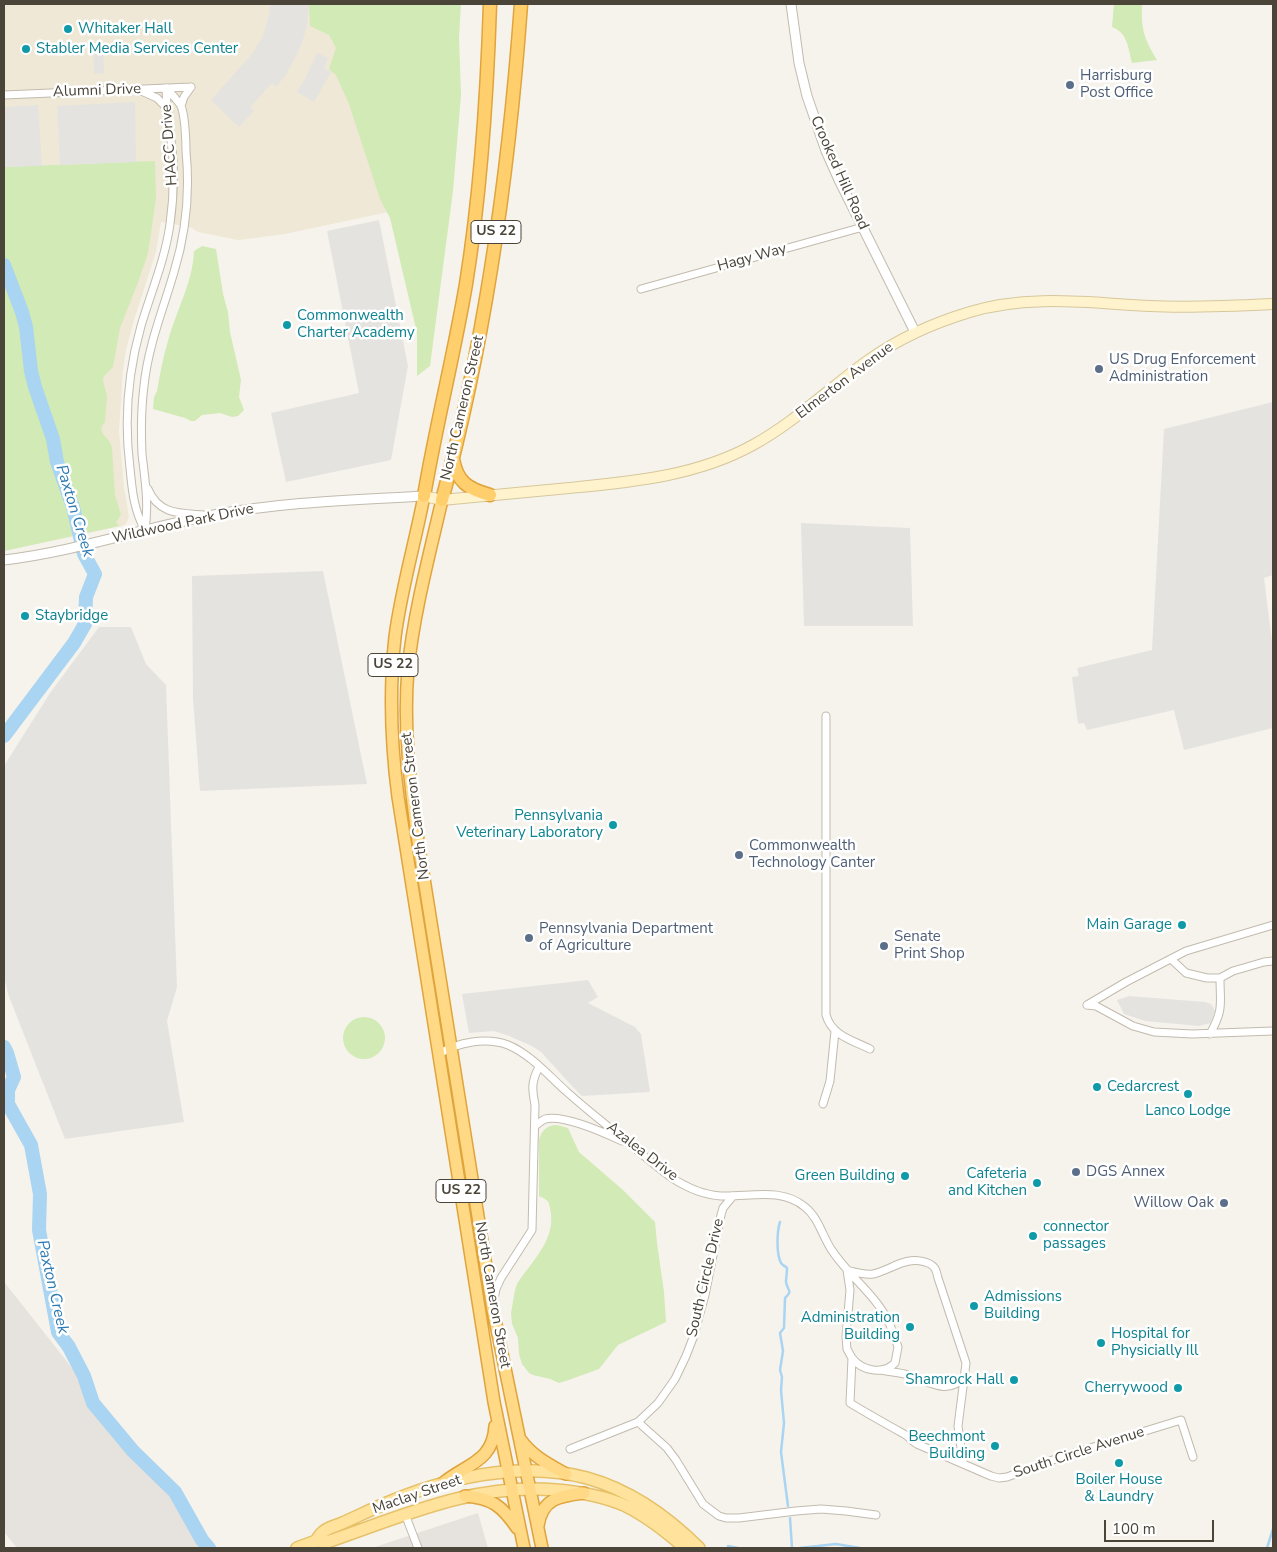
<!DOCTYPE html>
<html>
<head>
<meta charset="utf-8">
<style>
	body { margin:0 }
	#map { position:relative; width:1277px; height:1552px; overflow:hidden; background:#f6f3ec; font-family:"Nunito Sans",sans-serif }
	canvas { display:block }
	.frame { position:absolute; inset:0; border:5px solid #4b4439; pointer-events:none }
	.scale { position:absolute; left:1104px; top:1520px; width:110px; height:22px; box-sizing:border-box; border:2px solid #4b4439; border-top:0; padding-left:6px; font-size:15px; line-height:18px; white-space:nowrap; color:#4b4439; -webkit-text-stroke:4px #fff; paint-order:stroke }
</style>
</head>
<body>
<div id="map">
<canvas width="1277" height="1552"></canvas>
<div class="frame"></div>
<div class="scale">100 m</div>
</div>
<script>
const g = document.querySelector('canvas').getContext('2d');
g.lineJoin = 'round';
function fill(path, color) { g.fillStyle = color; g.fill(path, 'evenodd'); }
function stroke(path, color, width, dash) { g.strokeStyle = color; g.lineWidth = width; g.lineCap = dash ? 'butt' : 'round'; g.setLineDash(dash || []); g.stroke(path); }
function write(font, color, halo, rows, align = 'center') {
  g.font = font + ' "Nunito Sans",sans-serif'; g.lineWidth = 5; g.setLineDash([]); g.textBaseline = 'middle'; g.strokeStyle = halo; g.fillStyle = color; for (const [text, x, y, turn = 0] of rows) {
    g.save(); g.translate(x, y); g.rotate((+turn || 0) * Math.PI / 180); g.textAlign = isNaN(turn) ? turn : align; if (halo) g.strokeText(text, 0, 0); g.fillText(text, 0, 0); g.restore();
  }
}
const industrial = new Path2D(`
	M 4,1279 L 5,1283 L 214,1548 L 17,1548 L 4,1532 Z
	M 478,1513 L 488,1548 L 372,1548 Z`);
const education = new Path2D(`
	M 4,4 L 454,4 L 440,201 L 285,234 L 247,239 L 238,240 L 198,232 L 190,227 L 161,222 L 156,252 L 135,317 L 126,350 L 123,370 L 119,431 L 124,487 L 129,517 L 126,524 L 121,526 L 4,551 Z`);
const green = new Path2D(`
	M 309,4 L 461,4 L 459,37 L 461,95 L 453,191 L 430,366 L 417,376 L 417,333 L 390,218 L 380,199 L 349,104 L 336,75 L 329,69 L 336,48 L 329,35 L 310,26 Z
	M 1114,4 L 1142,4 C 1141,30 1144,38 1157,60 L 1132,63 C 1128,48 1128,33 1112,27 Z
	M 155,161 L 156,198 L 148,253 L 137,285 L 120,328 L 113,367 L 104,376 L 103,381 L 107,396 L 105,422 L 101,428 C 102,437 110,438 112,448 L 115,495 L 121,515 L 116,522 L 119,526 L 4,551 L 4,167 Z
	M 202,246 L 216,249 L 223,294 L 228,312 L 230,332 L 241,380 L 239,397 L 244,410 L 238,416 L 232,417 L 220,413 L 202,415 L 195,421 L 191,421 L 185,418 L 153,409 L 154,397 L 157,391 C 160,374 163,357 168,341 C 176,311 193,282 194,251 Z
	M343 1038a21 21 0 1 1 42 0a21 21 0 1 1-42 0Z
	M 557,1125 L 568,1128 L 579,1152 L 623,1190 L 655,1222 L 657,1243 L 664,1292 L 666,1322 L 618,1345 L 599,1369 L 566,1381 L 559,1383 L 550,1379 L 533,1375 L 529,1373 L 522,1364 L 519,1354 L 518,1338 L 512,1324 L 511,1313 L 515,1290 L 517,1284 C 531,1262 554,1242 551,1214 C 549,1202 550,1201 539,1196 L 539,1140 C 541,1131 547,1125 557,1125 Z`);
const parking = new Path2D(`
	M 270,4 L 309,4 L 307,25 L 303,40 L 295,58 L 285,76 L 276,87 L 272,83 L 250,107 L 254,111 L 239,127 L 211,100 L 252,54 L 263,36 L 269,14 Z
	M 142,27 L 136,35 L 109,36 L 116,28 Z
	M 93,47 L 103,47 L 104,73 L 94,74 Z
	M 317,53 L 328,58 L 324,68 L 331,72 L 314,102 L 297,92 L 306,77 Z
	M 135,102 L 136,162 L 60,165 L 57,106 Z
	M 38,105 L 42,166 L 4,167 L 4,107 Z
	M 379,220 L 408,366 L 391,460 L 286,482 L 271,413 L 359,393 L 327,231 Z
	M 1273,402 L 1273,575 L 1264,578 L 1273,650 L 1273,728 L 1184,750 L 1174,710 L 1087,730 L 1084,723 L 1078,724 L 1072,677 L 1079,676 L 1077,668 L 1152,650 L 1164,429 Z
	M 801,523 L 910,528 L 913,626 L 804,626 Z
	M 323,571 L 367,784 L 200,791 L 193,698 L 192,576 Z
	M 99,627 L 131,627 L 146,664 L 166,685 L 177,987 L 167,1021 L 184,1122 L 65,1139 L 8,994 L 4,976 L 4,766 L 50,693 Z
	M 588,980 L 598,997 L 588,1003 L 635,1027 L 641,1034 L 650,1092 L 582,1096 L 572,1086 L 541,1052 L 532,1046 L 509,1036 L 494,1031 L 469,1033 L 462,994 Z
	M 1129,996 L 1205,1002 L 1211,1004 L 1215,1011 L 1211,1023 L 1199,1026 L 1145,1021 L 1124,1014 L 1117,1000 Z`);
const stream = new Path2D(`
	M 780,1222 C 777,1231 776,1253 781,1263 C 782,1265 785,1266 787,1268 C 787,1273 786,1278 786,1282 C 788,1292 793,1290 785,1298 L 784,1328 L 780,1333 L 783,1351 L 780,1370 L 782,1377 L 781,1390 L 784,1423 L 781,1452 L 788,1506
	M 790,1518 L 792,1548
	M 728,1546 L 738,1548
	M 800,1548 L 836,1544 L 860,1548
	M 1267,1548 L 1273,1529`);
const river = new Path2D(`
	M 4,265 L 22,312 L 26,327 L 31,371 L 35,387 L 53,439 L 57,462 L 73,507 L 84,554 L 95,574 L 86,597 L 85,624 L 74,643 L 4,736
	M 4,1047 L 7,1053 L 14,1077 L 8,1090 L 8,1104 L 31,1145 L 40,1194 L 39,1230 L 58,1332 L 69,1347 L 84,1376 L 93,1403 L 133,1451 L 175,1492 L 202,1540 L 209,1548`);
const minor = new Path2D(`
	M 139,90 L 157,98 L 167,108
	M 4,95 L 191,87
	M 181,106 L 184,97 L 191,87
	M 641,289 L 863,227
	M 148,489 C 159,515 180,513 204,515
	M 145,530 C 149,504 145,480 142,454 C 141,432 141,409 144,386 C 148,346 163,310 174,272 C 186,233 190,192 186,151 C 186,141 185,115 181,106 C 178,100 171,94 166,88
	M 145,530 C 134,511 132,490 130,468 C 124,421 128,372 141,326 C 151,292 165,260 170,224 C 173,203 174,182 173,160 C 171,136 167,113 166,89
	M 826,716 L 826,1015 C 832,1036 852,1040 870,1049
	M 1171,959 L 1186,973 L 1207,978 L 1220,978 L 1233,971 L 1264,962 L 1273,961
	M 1087,1005 L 1126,982 L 1186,951 L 1273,925
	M 1087,1005 L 1096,1006 L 1133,1026 L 1154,1032 L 1192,1034 L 1273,1031
	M 1210,1034 C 1224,1009 1220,1004 1220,978
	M 439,1054 C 458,1042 486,1037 508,1045 C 530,1054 549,1076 567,1092 C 587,1110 609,1127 631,1145 C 644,1156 658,1168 672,1178 C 686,1187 704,1195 721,1196 C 750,1197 781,1187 805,1207 C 818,1217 822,1235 831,1249 C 850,1279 882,1298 893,1333
	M 823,1104 L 830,1081 L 835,1031
	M 535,1126 C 538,1124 541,1121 545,1119 C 564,1114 605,1133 622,1141
	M 847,1270 L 850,1290 L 846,1337 L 847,1349 L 852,1358 L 850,1403 C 868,1414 886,1424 904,1434 C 909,1437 912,1441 917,1444 L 991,1476 L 999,1478 L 1007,1477 L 1061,1457 L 1181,1420 L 1193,1457
	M 850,1271 C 858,1273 864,1275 873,1274 C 891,1270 905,1256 925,1262 C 935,1265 936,1269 938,1278 L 966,1363 L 958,1426 L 963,1463
	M 494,1299 L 496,1289 L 501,1278 L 532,1230 L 535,1105 C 532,1089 531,1082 539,1067
	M 852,1358 C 862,1371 883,1375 895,1363 L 898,1347 L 896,1341
	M 880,1370 C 890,1372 899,1372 908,1375 C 927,1380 947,1397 964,1377
	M 638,1422 L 667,1448 L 676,1460 L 703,1504 L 719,1516 L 726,1518 L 739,1518 L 796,1511 L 821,1509 L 846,1511 L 876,1515
	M 570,1449 L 638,1422 L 658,1403 L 675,1379 L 686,1356 L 693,1338 L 705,1295 L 721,1215 L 723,1208 L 733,1196
	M 405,1514 L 418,1548`);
const tertiary = new Path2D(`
	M 791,4 L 799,63 L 807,96 L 826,151 L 839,180 L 915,332
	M 4,560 C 73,552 140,529 208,516 C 279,502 352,500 424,496`);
const secondary = new Path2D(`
	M 424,496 L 442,500 C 484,496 527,492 569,488 C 632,482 697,476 753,445 C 795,422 828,389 867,361 C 898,339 933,323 970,312 C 1029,294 1089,303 1150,306 C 1191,308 1232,306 1273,304`);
const primary = new Path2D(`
	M 316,1541 C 318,1538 320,1534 323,1532 C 327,1528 335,1526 340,1524 C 354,1518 368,1511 382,1505 C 444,1478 520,1460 587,1478 C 630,1490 668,1517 699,1548
	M 297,1548 L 316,1541 L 327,1542 C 403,1516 474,1483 556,1490 C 580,1492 604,1496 626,1506 C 648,1517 667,1532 685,1548`);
const trunk = new Path2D(`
	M 424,496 C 415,543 401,590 395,637 C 389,691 391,744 398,797 L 494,1402 L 524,1548
	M 442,500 C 429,556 414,612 408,669 C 403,727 410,783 418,841 L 493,1310 L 542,1548
	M 520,1439 C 532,1456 548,1464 566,1474
	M 442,1484 C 465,1464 493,1463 495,1426
	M 465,1496 C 492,1498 502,1506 517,1528
	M 538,1526 C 542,1498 560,1496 584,1493`);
const motorway = new Path2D(`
	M 453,459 C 457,482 468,489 490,495
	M 424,496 C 436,425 454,355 466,284 C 481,191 487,97 490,4
	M 442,500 C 486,338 509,171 521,4`);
const markers = [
	[68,29,5,"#0f9aa8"],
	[26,49,5,"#0f9aa8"],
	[1070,85,5,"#5c6f8a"],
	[287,325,5,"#0f9aa8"],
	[1099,369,5,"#5c6f8a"],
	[25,616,5,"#0f9aa8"],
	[613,825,5,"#0f9aa8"],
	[739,855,5,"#5c6f8a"],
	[1182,925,5,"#0f9aa8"],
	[529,938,5,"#5c6f8a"],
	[884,946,5,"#5c6f8a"],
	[1097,1087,5,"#0f9aa8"],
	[1188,1094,5,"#0f9aa8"],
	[1076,1172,5,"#5c6f8a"],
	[905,1176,5,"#0f9aa8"],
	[1037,1183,5,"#0f9aa8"],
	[1224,1203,5,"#5c6f8a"],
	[1033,1236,5,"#0f9aa8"],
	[974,1306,5,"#0f9aa8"],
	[910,1327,5,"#0f9aa8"],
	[1101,1343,5,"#0f9aa8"],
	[1014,1380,5,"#0f9aa8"],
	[1178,1388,5,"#0f9aa8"],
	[995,1446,5,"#0f9aa8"],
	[1119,1463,5,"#0f9aa8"]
];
const shields = [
	[496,232,50],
	[393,665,50],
	[461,1191,50]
];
const shieldNames = [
	["US 22",496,232],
	["US 22",393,665],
	["US 22",461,1191]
];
const cultureNames = [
	["Whitaker Hall",78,29],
	["Stabler Media Services Center",36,49],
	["Commonwealth",297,316],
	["Charter Academy",297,333],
	["Staybridge",35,616],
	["Pennsylvania",603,816,"right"],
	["Veterinary Laboratory",603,833,"right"],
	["Main Garage",1172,925,"right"],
	["Cedarcrest",1107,1087],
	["Lanco Lodge",1188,1111,"center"],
	["Cafeteria",1027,1174,"right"],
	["and Kitchen",1027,1191,"right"],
	["Green Building",895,1176,"right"],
	["connector",1043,1227],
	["passages",1043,1244],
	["Admissions",984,1297],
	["Building",984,1314],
	["Administration",900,1318,"right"],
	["Building",900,1335,"right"],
	["Hospital for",1111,1334],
	["Physicially Ill",1111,1351],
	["Shamrock Hall",1004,1380,"right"],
	["Cherrywood",1168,1388,"right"],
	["Beechmont",985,1437,"right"],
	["Building",985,1454,"right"],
	["Boiler House",1119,1480,"center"],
	["& Laundry",1119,1497,"center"]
];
const serviceNames = [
	["Harrisburg",1080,76],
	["Post Office",1080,93],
	["US Drug Enforcement",1109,360],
	["Administration",1109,377],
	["Commonwealth",749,846],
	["Technology Canter",749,863],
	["Pennsylvania Department",539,929],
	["of Agriculture",539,946],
	["Senate",894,937],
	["Print Shop",894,954],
	["DGS Annex",1086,1172],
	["Willow Oak",1214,1203,"right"]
];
const streetNames = [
	["Alumni Drive",97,91,-2],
	["HACC Drive",170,145,-94],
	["Crooked Hill Road",839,173,66],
	["Hagy Way",752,258,-15],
	["Elmerton Avenue",845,381,-37],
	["North Cameron Street",463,408,-77],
	["Wildwood Park Drive",183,524,-12],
	["North Cameron Street",416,806,-97],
	["Azalea Drive",642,1152,38],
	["South Circle Drive",706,1278,-77],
	["North Cameron Street",492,1295,80],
	["South Circle Avenue",1079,1453,-18],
	["Maclay Street",417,1495,-19]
];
const waterNames = [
	["Paxton Creek",74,511,73],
	["Paxton Creek",52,1287,77]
];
fill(industrial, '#e6e2dd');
fill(education, '#efe8d6');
fill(green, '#d2eab5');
fill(parking, '#e5e3e0');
stroke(stream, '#a9d4f2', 2.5);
stroke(river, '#a9d4f2', 14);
stroke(minor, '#c2bbae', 9);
stroke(tertiary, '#c2bbae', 11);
stroke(secondary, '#d6c79b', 12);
stroke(primary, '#e6c16a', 14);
stroke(trunk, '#e0a43c', 14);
stroke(motorway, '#e0a43c', 15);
stroke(minor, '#fff', 7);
stroke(tertiary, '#fff', 9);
stroke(secondary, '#fff3cd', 10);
stroke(primary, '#ffe39c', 11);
stroke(trunk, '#ffd985', 11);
stroke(motorway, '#ffcf6e', 12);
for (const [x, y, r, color] of markers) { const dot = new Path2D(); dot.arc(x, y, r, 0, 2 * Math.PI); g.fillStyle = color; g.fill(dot); stroke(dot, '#fff', 2); }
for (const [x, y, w] of shields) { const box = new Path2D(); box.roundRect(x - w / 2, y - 11.5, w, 23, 4); g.fillStyle = '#fff'; g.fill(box); stroke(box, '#4b4439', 1); }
write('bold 14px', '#4b4439', null, shieldNames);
write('15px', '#0d838f', '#fff', cultureNames, 'left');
write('15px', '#4e5e75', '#fff', serviceNames, 'left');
write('15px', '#4b4439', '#fff', streetNames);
write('italic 16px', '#2e7ab2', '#fff', waterNames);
</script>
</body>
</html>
